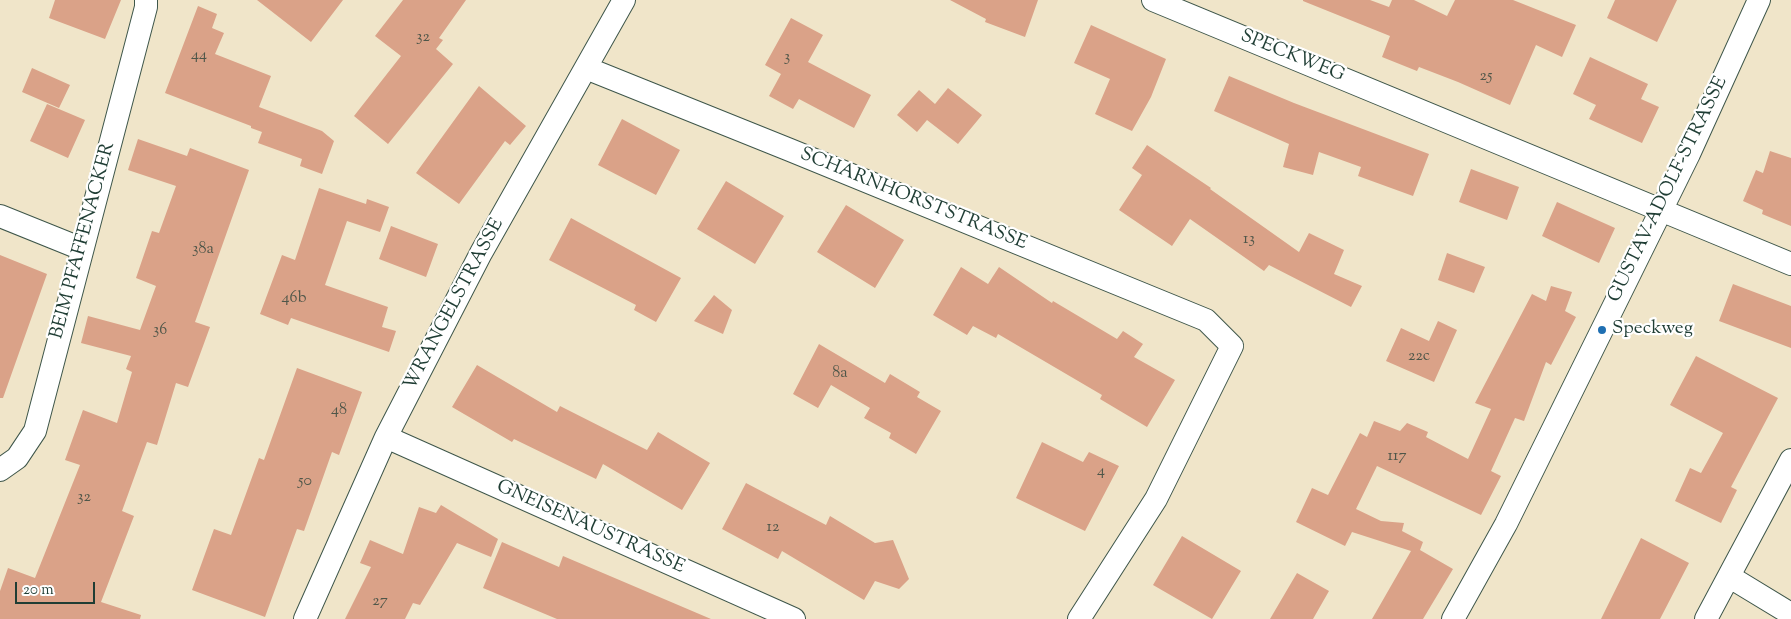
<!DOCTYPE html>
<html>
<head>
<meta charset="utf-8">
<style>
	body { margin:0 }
	#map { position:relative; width:1791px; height:619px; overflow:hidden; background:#f0e5c9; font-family:"Sorts Mill Goudy",serif }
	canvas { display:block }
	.scale { position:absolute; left:15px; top:582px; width:80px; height:22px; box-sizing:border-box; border:2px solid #1f3d34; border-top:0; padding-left:6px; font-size:15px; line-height:18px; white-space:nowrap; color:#1f3d34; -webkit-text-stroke:4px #fff; paint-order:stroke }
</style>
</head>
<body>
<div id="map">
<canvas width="1791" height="619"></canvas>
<div class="scale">20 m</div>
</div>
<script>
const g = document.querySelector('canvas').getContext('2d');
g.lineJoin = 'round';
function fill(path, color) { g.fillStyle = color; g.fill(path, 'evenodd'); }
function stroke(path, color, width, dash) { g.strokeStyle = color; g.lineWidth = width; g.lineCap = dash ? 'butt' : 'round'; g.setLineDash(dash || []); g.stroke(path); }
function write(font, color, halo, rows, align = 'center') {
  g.font = font + ' "Sorts Mill Goudy",serif'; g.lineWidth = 4.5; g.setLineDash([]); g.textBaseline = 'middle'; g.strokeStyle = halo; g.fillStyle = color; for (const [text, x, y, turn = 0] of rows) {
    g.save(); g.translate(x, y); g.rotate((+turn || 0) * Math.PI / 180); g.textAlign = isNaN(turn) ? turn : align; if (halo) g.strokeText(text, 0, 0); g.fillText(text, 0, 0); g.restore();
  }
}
const building = new Path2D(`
	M 55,0 L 121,0 L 105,39 L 49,18 Z
	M 257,0 L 343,0 L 311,42 Z
	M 403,0 L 466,0 L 439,38 L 443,40 L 436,49 L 453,64 L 388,144 L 354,116 L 401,56 L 375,36 Z
	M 950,0 L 1038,0 L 1025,37 L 985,22 L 986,19 Z
	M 1303,0 L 1370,0 L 1389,7 L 1392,0 L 1414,0 L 1447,16 L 1455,0 L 1513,0 L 1576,25 L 1562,57 L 1536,45 L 1510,105 L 1458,82 L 1419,67 L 1417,71 L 1382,57 L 1390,36 L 1303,1 Z
	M 1615,0 L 1677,0 L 1657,42 L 1607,18 Z
	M 198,6 L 217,14 L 212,28 L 224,33 L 215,54 L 271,76 L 259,107 L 322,131 L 334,141 L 322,174 L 300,166 L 302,159 L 258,143 L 262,132 L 251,128 L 251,126 L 165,93 Z
	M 791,18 L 823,35 L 808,62 L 871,95 L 854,128 L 799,99 L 793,109 L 769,96 L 781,74 L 765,65 Z
	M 1091,25 L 1166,59 L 1151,97 L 1132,131 L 1095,114 L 1110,79 L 1074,63 Z
	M 1590,57 L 1648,84 L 1641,99 L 1659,107 L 1642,143 L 1589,119 L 1596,105 L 1573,94 Z
	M 32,68 L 70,85 L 59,108 L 22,92 Z
	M 1229,76 L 1294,103 L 1429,154 L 1413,196 L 1358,176 L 1361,167 L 1319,152 L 1313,175 L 1283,167 L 1289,144 L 1214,111 Z
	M 479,86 L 526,126 L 510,145 L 505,141 L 459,204 L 416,173 Z
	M 948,88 L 982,115 L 958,144 L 927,120 L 917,132 L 897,115 L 919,90 L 935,104 Z
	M 47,104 L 85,120 L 68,158 L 30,141 Z
	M 622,119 L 680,150 L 656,195 L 598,165 Z
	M 138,139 L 187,156 L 190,148 L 249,170 L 195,322 L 210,327 L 188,387 L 176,383 L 157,445 L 147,442 L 122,511 L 134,516 L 101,602 L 141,615 L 140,619 L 0,619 L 0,591 L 8,568 L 35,578 L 80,465 L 65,460 L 83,410 L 117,423 L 132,372 L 126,369 L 131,356 L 81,343 L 88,316 L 140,330 L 156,286 L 136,278 L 152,231 L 159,233 L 176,186 L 128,170 Z
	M 1147,145 L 1211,188 L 1210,189 L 1299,252 L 1309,233 L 1344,250 L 1334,274 L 1362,286 L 1351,307 L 1269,265 L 1264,271 L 1190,219 L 1172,246 L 1119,210 L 1142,175 L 1132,168 Z
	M 1770,151 L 1791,158 L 1791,226 L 1762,214 L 1763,210 L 1743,201 L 1756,170 L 1763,173 Z
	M 1471,169 L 1519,187 L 1507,220 L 1459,202 Z
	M 726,181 L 784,216 L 755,264 L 697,229 Z
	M 319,188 L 366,204 L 367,199 L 389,207 L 380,232 L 347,221 L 325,285 L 388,307 L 382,327 L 396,331 L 389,352 L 291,318 L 288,325 L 260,314 L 282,255 L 295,260 Z
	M 1557,202 L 1615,228 L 1599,263 L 1542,236 Z
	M 846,205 L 904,240 L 875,288 L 817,252 Z
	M 571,218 L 681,278 L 656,322 L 634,310 L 636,305 L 549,260 Z
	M 391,226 L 438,244 L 426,277 L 379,259 Z
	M 1447,253 L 1485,267 L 1474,293 L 1438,280 Z
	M 0,255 L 47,274 L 3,398 L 0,398 Z
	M 961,267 L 988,284 L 999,267 L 1052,303 L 1053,301 L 1117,339 L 1123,331 L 1143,344 L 1134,357 L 1175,380 L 1147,427 L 1100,399 L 1102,395 L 998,334 L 996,338 L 973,326 L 967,335 L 933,315 Z
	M 1733,284 L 1791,306 L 1791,348 L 1719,321 Z
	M 1551,286 L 1572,292 L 1565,311 L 1576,317 L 1551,365 L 1546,362 L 1524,421 L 1515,418 L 1491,471 L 1501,476 L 1481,515 L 1377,466 L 1356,509 L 1381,521 L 1404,523 L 1402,531 L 1423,542 L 1420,550 L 1453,569 L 1423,619 L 1372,619 L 1411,551 L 1352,532 L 1345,546 L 1296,522 L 1312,488 L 1328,495 L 1360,433 L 1367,437 L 1374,421 L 1400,431 L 1407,423 L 1428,432 L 1426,437 L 1468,459 L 1491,409 L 1475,403 L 1532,294 L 1546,301 Z
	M 714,295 L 732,310 L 723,334 L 694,321 Z
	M 1438,321 L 1457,330 L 1434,382 L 1386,361 L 1401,328 L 1429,341 Z
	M 819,344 L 885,383 L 890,374 L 920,392 L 917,397 L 941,411 L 916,454 L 889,438 L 891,433 L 864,418 L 870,408 L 831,385 L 818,408 L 793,394 Z
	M 1696,356 L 1778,398 L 1731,487 L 1737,490 L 1721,523 L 1675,501 L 1690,468 L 1701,473 L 1723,433 L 1670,405 Z
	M 477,365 L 557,412 L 560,406 L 647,450 L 658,432 L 710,463 L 682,510 L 603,464 L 596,479 L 514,439 L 512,442 L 452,407 Z
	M 297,368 L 362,392 L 339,455 L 332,452 L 304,531 L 297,529 L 265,617 L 192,590 L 214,529 L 231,535 L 259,458 L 264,460 Z
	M 1042,442 L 1083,462 L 1089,452 L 1119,466 L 1085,531 L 1016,498 Z
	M 746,483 L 826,525 L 830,516 L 875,543 L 893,540 L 909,579 L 899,589 L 875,581 L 864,600 L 782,551 L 778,559 L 722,529 Z
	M 441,505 L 498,539 L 491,557 L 457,543 L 420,605 L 413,603 L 405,619 L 345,619 L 371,567 L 360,563 L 370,540 L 403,554 L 419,507 L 436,513 Z
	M 1182,536 L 1241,571 L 1212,619 L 1153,585 Z
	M 1641,538 L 1689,563 L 1660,619 L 1601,619 Z
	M 502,542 L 559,567 L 563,556 L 711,619 L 557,619 L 483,588 Z
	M 1297,573 L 1329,591 L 1313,619 L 1270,619 Z`);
const street = new Path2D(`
	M 1153,0 L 1791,264
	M 586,68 L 790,150 L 1206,320 L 1232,346 L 1156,499 L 1079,619
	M 0,216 L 82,249
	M 386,437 L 794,619
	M 0,470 L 17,458 L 35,431 L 146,7 L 146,0
	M 1730,577 L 1791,614
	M 305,619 L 386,437 L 481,253 L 624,0
	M 1453,619 L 1506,524 L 1689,154 L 1759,0
	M 1706,619 L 1791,460`);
const markers = [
	[1602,330,5,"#1f6fb2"]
];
const numberNames = [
	["32",423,38],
	["44",199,56],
	["3",787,58],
	["25",1486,77],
	["13",1249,240],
	["38a",203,250],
	["46b",294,299],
	["36",160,331],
	["22c",1419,357],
	["8a",840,374],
	["48",339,411],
	["117",1397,457],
	["4",1101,472],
	["50",305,482],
	["32",84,498],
	["12",773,528],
	["27",380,602]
];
const streetNames = [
	["SPECKWEG",1292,57,22],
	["GUSTAV-ADOLF-STRASSE",1669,190,-64],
	["SCHARNHORSTSTRASSE",913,200,22],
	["BEIM PFAFFENACKER",84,241,-75],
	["WRANGELSTRASSE",455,305,-62],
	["GNEISENAUSTRASSE",590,528,24]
];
const poiNames = [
	["Speckweg",1612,330]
];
fill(building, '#daa288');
stroke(street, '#3e564a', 24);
stroke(street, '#fff', 22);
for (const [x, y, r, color] of markers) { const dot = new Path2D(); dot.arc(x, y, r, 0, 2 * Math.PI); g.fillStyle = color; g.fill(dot); stroke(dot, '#fff', 2); }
write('16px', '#4e5649', null, numberNames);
write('19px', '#1f3d34', '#fff', streetNames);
write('19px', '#1f3d34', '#fff', poiNames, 'left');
</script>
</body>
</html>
